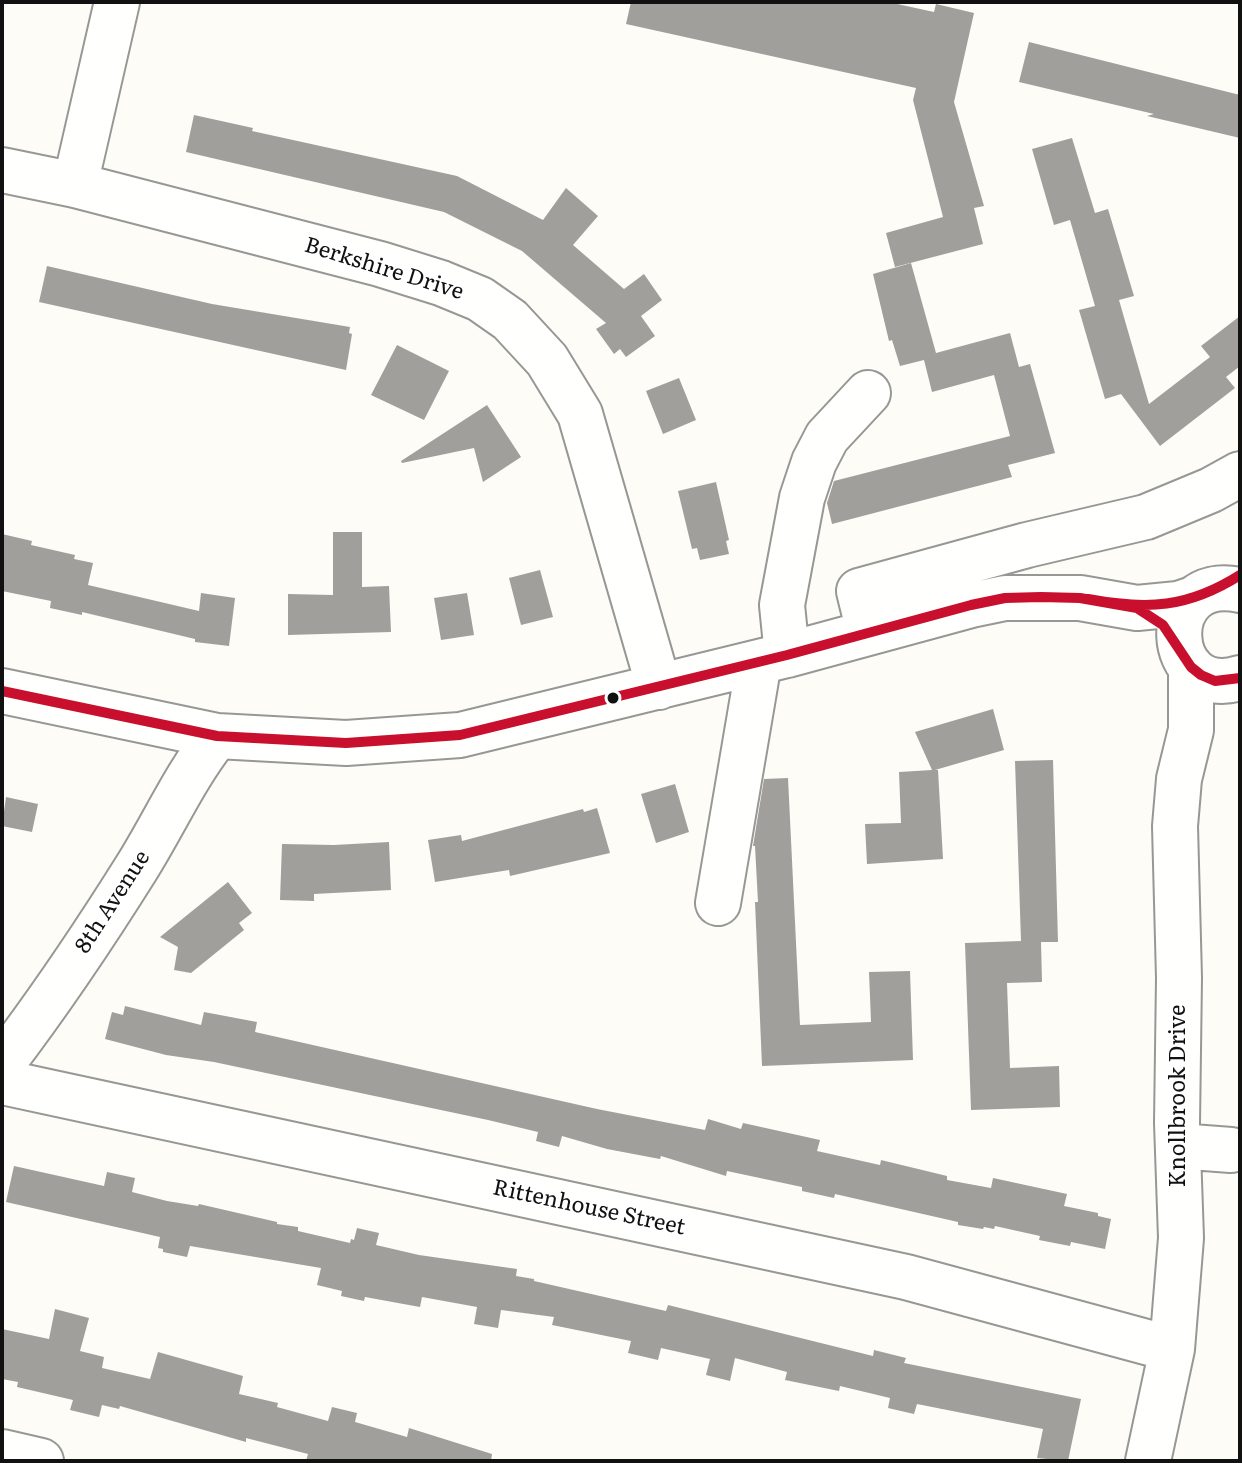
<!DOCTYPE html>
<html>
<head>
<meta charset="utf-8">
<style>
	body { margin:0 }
	#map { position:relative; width:1242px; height:1463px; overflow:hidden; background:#fdfcf7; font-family:Literata,serif }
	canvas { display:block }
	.frame { position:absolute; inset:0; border:4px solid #111; pointer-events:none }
</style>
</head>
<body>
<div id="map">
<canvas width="1242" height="1463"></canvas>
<div class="frame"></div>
</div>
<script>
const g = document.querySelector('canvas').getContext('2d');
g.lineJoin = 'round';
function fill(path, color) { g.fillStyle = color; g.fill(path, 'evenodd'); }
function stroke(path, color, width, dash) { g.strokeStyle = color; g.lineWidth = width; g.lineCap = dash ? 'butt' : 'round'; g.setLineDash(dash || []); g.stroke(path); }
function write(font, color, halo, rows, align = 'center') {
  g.font = font + ' Literata,serif'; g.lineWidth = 8; g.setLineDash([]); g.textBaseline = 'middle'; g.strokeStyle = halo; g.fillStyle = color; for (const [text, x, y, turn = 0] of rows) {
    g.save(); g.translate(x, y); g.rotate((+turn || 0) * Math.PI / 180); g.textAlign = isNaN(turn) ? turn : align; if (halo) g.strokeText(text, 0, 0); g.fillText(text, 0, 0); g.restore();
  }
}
const building = new Path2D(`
	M 631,2 L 888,2 L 934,12 L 936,4 L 974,13 L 954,102 L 984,206 L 974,208 L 983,244 L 895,267 L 886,233 L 943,217 L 913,100 L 916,88 L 626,24 Z
	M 1029,42 L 1240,95 L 1240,138 L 1147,116 L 1154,114 L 1019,82 Z
	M 194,115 L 253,128 L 252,131 L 457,176 L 543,220 L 566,188 L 598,216 L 573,245 L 624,289 L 644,274 L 662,300 L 641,316 L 655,336 L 626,357 L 620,349 L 614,354 L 596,329 L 606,323 L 522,251 L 444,212 L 186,152 Z
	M 1072,138 L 1095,213 L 1108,209 L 1134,296 L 1119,300 L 1149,404 L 1210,357 L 1201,346 L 1240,316 L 1240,366 L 1226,377 L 1235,388 L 1160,446 L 1121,394 L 1105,399 L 1079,310 L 1095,306 L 1070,220 L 1054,225 L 1032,149 Z
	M 911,263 L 936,353 L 1010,333 L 1019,367 L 1030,364 L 1055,453 L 1008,465 L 1012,477 L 832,524 L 827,503 L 834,481 L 1010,436 L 994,375 L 932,392 L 924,360 L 900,366 L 892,340 L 889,341 L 873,274 Z
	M 47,266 L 212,304 L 350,327 L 349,333 L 352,334 L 346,370 L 39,302 Z
	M 397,345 L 449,371 L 424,420 L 371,395 Z
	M 679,378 L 696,420 L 663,434 L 646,391 Z
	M 487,405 L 521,457 L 483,482 L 474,448 L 402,463 L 401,461 Z
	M 716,482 L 729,540 L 726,541 L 729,554 L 700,560 L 697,548 L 692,549 L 678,491 Z
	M 333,532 L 362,532 L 362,587 L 389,586 L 391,632 L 288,635 L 288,594 L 333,595 Z
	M 2,534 L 32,541 L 31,545 L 75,555 L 74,559 L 93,563 L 88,585 L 199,611 L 201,593 L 235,598 L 229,646 L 195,642 L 195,639 L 82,612 L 82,615 L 50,608 L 51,601 L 2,591 Z
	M 540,570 L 553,617 L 521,625 L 509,578 Z
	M 467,593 L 474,635 L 441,640 L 434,598 Z
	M 993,709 L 1004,750 L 935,770 L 938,770 L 943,859 L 867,864 L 865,824 L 901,823 L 899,772 L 932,770 L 915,732 Z
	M 1053,760 L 1058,942 L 1041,942 L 1042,982 L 1007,983 L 1010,1068 L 1059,1066 L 1060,1107 L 971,1110 L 965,943 L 1021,941 L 1015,761 Z
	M 788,778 L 800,1025 L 871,1022 L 869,972 L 910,971 L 913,1060 L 762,1066 L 755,902 L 758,902 L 755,846 L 753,846 L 764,779 Z
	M 675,784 L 689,832 L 656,843 L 641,794 Z
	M 6,797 L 38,804 L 32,832 L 2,826 Z
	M 597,808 L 610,853 L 510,876 L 509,870 L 435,882 L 428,840 L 461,835 L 462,841 L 583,809 L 584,812 Z
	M 389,842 L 391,890 L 314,894 L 314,901 L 280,900 L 282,844 L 334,845 Z
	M 228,882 L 252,913 L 239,923 L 244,930 L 191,973 L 174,970 L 178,947 L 160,937 Z
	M 125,1006 L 201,1025 L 204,1012 L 257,1022 L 255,1032 L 597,1109 L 705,1130 L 708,1119 L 741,1129 L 743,1123 L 820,1140 L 817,1151 L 880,1165 L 881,1160 L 947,1176 L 947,1180 L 991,1188 L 993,1178 L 1067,1194 L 1064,1206 L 1098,1213 L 1098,1216 L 1111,1219 L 1105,1249 L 1071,1242 L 1070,1246 L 1039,1240 L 1040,1236 L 995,1226 L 994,1229 L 984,1227 L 983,1229 L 958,1225 L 958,1222 L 835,1194 L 834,1198 L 802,1191 L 802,1187 L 727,1171 L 726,1176 L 661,1156 L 660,1159 L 607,1149 L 562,1136 L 559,1147 L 536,1141 L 538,1132 L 488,1120 L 214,1062 L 166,1055 L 105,1039 L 112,1012 L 123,1015 Z
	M 14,1166 L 104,1186 L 107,1172 L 135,1178 L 132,1192 L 167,1201 L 198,1206 L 199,1204 L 277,1222 L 277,1224 L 298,1227 L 298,1231 L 350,1243 L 351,1239 L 354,1240 L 357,1228 L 379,1233 L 376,1245 L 419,1255 L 517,1269 L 516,1276 L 534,1279 L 534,1281 L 666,1311 L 668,1305 L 873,1356 L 874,1350 L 906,1358 L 904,1363 L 1081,1399 L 1068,1461 L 1037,1458 L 1043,1429 L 917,1404 L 914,1414 L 888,1408 L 890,1398 L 840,1386 L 839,1391 L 785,1380 L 787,1372 L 735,1358 L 730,1381 L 706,1375 L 710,1359 L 661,1348 L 658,1360 L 628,1353 L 631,1341 L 552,1325 L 554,1317 L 501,1310 L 498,1328 L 474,1324 L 477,1307 L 422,1297 L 420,1307 L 365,1297 L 364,1301 L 341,1296 L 342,1291 L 317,1285 L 321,1268 L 190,1246 L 187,1257 L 163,1252 L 163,1249 L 158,1248 L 160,1237 L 6,1202 Z
	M 55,1309 L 89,1318 L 80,1351 L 104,1357 L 102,1368 L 150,1379 L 158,1352 L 243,1376 L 239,1394 L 278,1403 L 277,1407 L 328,1421 L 332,1407 L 357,1413 L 355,1422 L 407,1437 L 409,1428 L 492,1454 L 491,1461 L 306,1461 L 308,1454 L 246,1438 L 246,1442 L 120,1406 L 119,1409 L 102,1405 L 99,1417 L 70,1410 L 73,1400 L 17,1387 L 18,1382 L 2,1379 L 2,1329 L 49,1339 Z`);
const minor = new Path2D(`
	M 2,170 L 75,185 L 380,264 L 441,283 L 480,299 L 510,320 L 547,360 L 580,414 L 659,687
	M 75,185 L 117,2
	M 1240,590 C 1155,572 1163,702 1240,678
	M 869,632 L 859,591 L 1027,545 L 1146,517 L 1211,490 L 1240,474
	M 787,655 L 782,605 L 802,498 L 814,462 L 827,437 L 868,393
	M 2,691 L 217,736 L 346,743 L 460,735 L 787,655 L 971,605 L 1005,598 L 1080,598 L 1137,608 L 1178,604 L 1193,599
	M 718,903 L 759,662
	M 2,1064 C 50,1001 95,934 137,867 C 164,824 185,776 217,736
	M 2,1082 L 906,1277 L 1172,1349
	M 1178,1146 L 1231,1150
	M 2,1452 L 41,1461
	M 1148,1461 L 1172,1349 L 1181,1238 L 1177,1123 L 1179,978 L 1175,826 L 1179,779 L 1191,730 L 1191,667`);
const bus1 = new Path2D(`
	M 1088,599 C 1147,610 1188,608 1240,575
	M 2,691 L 217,736 L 346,743 L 460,735 L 787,655 L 971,605 L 1005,598 L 1041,597 L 1080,598 L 1137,608 L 1163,625 L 1191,667 L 1201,675 L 1215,681 L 1240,678`);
const markers = [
	[613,698,7,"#111"]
];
const streetNames = [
	["Berkshire Drive",384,269,17],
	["8th Avenue",113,902,-57],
	["Knollbrook Drive",1179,1096,-90],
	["Rittenhouse Street",589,1208,12]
];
fill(building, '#a19f9c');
stroke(minor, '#979795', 48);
stroke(minor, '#fffffe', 44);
stroke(bus1, '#c8102e', 10);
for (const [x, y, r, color] of markers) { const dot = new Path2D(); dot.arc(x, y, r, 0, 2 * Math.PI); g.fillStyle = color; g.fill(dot); stroke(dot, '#fff', 3); }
write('22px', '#111', '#fff', streetNames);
</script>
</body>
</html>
